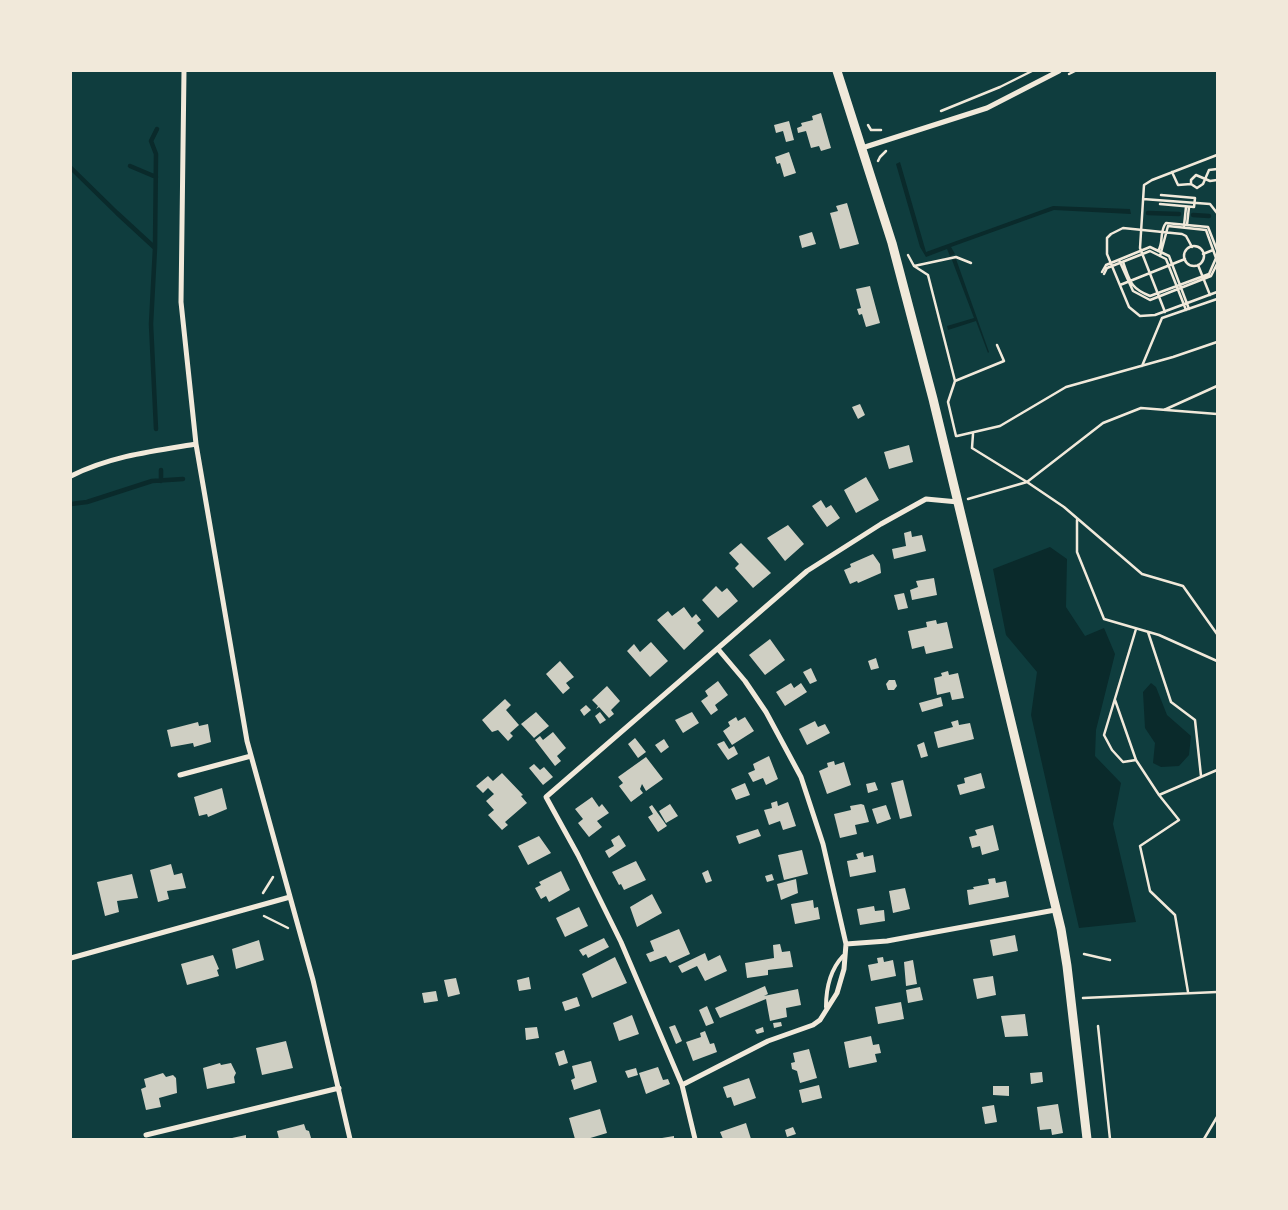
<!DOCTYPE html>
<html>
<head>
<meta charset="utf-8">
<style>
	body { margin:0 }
	#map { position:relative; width:1288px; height:1210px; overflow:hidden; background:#0f3d3e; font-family:Helvetica,sans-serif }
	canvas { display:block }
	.frame { position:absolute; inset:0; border:72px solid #f1e9da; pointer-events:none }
</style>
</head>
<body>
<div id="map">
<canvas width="1288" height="1210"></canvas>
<div class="frame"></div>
</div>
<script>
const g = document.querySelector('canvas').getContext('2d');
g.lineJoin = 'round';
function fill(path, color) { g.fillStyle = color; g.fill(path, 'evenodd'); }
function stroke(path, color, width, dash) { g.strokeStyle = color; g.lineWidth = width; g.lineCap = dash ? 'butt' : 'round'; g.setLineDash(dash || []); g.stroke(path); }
const water = new Path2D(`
	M 900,162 L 926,252 L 1053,206 L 1130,209 L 1131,214 L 1054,210 L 951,247 L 955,254 L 950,256 L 947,249 L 926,257 L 920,247 L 896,164 Z
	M 956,259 L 989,352 L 988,353 L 976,321 L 948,330 L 947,326 L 974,318 L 952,260 Z
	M 1050,547 L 1067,559 L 1066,607 L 1085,636 L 1104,628 L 1115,654 L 1096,730 L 1095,756 L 1121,783 L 1113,824 L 1136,922 L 1079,928 L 1031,715 L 1037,672 L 1006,635 L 993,569 Z
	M 1151,683 L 1156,687 L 1167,715 L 1191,736 L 1189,755 L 1179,766 L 1161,767 L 1153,763 L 1155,743 L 1145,728 L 1143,692 Z`);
const stream = new Path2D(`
	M 130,166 L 156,177
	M 71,168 L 117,213 L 155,248 L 151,324 L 156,429
	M 1148,213 L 1179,214
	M 1193,215 L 1209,216
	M 155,248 L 156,154 L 151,141 L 157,129
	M 161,470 L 161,481
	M 71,504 L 87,502 L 152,481 L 183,479`);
const building = new Path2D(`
	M 821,113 L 831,148 L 821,151 L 819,146 L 811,148 L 806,131 L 798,133 L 797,128 L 802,126 L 801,123 L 813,120 L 812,116 Z
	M 789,121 L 794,140 L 786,142 L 783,131 L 776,133 L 774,125 Z
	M 789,152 L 796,173 L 784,177 L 780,163 L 777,164 L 775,157 Z
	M 847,203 L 859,244 L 840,249 L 830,213 L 838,211 L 836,206 Z
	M 812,232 L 816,244 L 802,248 L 799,236 Z
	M 870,286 L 880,323 L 866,327 L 862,314 L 859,315 L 857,309 L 861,308 L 856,289 Z
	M 860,404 L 865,415 L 858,419 L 852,407 Z
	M 909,445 L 913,462 L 889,469 L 884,452 Z
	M 866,477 L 879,500 L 856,513 L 844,490 Z
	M 821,500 L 826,508 L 831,505 L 840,518 L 827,527 L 812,506 Z
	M 788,525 L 804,544 L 785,561 L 767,538 Z
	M 911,531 L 912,537 L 922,535 L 926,551 L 894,559 L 892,549 L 906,546 L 904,533 Z
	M 741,543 L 771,573 L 753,588 L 735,568 L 739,564 L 729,553 Z
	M 873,554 L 880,564 L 881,573 L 858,583 L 857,581 L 850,584 L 844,570 L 851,567 L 850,564 Z
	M 934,578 L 937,595 L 912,600 L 910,590 L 918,587 L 916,581 Z
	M 716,586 L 722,592 L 727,588 L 738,601 L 718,618 L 702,600 Z
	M 904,593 L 908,608 L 898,610 L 894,595 Z
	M 684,607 L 692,618 L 696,614 L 701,620 L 697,623 L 704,631 L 684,650 L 657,620 L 668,611 L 672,616 Z
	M 936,620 L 937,624 L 947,622 L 953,648 L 926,654 L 924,646 L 912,649 L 908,631 L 927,627 L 926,622 Z
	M 770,639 L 785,660 L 765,675 L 749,655 Z
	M 651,642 L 668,661 L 650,677 L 627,651 L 634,644 L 640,652 Z
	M 876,658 L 879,668 L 871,670 L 868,661 Z
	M 560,661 L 574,677 L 566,683 L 570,688 L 563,694 L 546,674 Z
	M 811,668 L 817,681 L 810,684 L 803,672 Z
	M 948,671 L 949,675 L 958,673 L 964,698 L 952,700 L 950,692 L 937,695 L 934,678 L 942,676 L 941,673 Z
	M 889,680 L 895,680 L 897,686 L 894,690 L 888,690 L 886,684 Z
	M 718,681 L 728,695 L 715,705 L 718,710 L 711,715 L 701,701 L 708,696 L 705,691 Z
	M 791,683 L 794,688 L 801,683 L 807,692 L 785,706 L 776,692 Z
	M 607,686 L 620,701 L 611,710 L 614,714 L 609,718 L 599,707 L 596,709 L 598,706 L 592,700 Z
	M 941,697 L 943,706 L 922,712 L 919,703 Z
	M 505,699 L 511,705 L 506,710 L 519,725 L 510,733 L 513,736 L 508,741 L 498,730 L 492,732 L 482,720 Z
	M 586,705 L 591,710 L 584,716 L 580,710 Z
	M 536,712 L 549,726 L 534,738 L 521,724 Z
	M 600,712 L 606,720 L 600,724 L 595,716 Z
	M 692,712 L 699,723 L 683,733 L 675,720 Z
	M 736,717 L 738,721 L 745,717 L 754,731 L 732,745 L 723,731 L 730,726 L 728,722 Z
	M 958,720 L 959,725 L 970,723 L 974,739 L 938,748 L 934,732 L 953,727 L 951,722 Z
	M 815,721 L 818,727 L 825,724 L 830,733 L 807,745 L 799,729 Z
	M 198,722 L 199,726 L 208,724 L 211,742 L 194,747 L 193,743 L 171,747 L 167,730 Z
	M 553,732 L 566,748 L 557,756 L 561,761 L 555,766 L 535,740 L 540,736 L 543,740 Z
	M 635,738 L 646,752 L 638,758 L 628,744 Z
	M 664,739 L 669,747 L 661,753 L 655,745 Z
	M 724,741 L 729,749 L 734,746 L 738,754 L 728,760 L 717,744 Z
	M 924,742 L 928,756 L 921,758 L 917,745 Z
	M 769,756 L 778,779 L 766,785 L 763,778 L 753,782 L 748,773 L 755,770 L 753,764 Z
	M 646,757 L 663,779 L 646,791 L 642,784 L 640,789 L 643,793 L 631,802 L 619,786 L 623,783 L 618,777 Z
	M 834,761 L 835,765 L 844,762 L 851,785 L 827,794 L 819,771 L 828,767 L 827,763 Z
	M 534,764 L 540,770 L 544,767 L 553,777 L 543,785 L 529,768 Z
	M 502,773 L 523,795 L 521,796 L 527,803 L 505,822 L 508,825 L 502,830 L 488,815 L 494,810 L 486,801 L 494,794 L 488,788 L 483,793 L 476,786 L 488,776 L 493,781 Z
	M 981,773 L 985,788 L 960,795 L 957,785 L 965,783 L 964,778 Z
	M 903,780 L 912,816 L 900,819 L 891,783 Z
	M 875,782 L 878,790 L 868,793 L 866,784 Z
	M 745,783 L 750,795 L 736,800 L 731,789 Z
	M 222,788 L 227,809 L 208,817 L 207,814 L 199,816 L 194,797 Z
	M 592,797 L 599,807 L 602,804 L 609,813 L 597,821 L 602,827 L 589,837 L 578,823 L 583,819 L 575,809 Z
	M 777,801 L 778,806 L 788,802 L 796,826 L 783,830 L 780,821 L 769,825 L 764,810 L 772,808 L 771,803 Z
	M 670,804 L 678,816 L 666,823 L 659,811 Z
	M 861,804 L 864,805 L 869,822 L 855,825 L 857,834 L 840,838 L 834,814 L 851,810 L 850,806 Z
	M 652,805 L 667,826 L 658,832 L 648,817 L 653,814 L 649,807 Z
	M 886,805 L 891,819 L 877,824 L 872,809 Z
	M 993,825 L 999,850 L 982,855 L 980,846 L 972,848 L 969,837 L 977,835 L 975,830 Z
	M 758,829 L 761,836 L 739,844 L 736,836 Z
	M 619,835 L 626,846 L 609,858 L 605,851 L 614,846 L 611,840 Z
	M 539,836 L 551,853 L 528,865 L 518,846 Z
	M 802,850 L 808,874 L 784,880 L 778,855 Z
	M 863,852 L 864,857 L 873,855 L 876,872 L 850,877 L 847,861 L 858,859 L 856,854 Z
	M 636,861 L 646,880 L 624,890 L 621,884 L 619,885 L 612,872 Z
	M 171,864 L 174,875 L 182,873 L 186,888 L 167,891 L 169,899 L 158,902 L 150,870 Z
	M 708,870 L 712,881 L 706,883 L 702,873 Z
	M 561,871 L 570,890 L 549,902 L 546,896 L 541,899 L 535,888 L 541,885 L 539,882 Z
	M 132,874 L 138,898 L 117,901 L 119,912 L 105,916 L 97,882 Z
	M 772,874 L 774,880 L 767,882 L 765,876 Z
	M 995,878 L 996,883 L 1006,881 L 1009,897 L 969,905 L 967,890 L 974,889 L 973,887 L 989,884 L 988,879 Z
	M 796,879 L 798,893 L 781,900 L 777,884 Z
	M 905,888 L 910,909 L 893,913 L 889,891 Z
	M 652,894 L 662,913 L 637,927 L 630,907 Z
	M 813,900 L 814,908 L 818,907 L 820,919 L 795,924 L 791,904 Z
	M 874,906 L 875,911 L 884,910 L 885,921 L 860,925 L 857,909 Z
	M 579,907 L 588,926 L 565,937 L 556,918 Z
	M 679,929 L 690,954 L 670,963 L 666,956 L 650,962 L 646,954 L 654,951 L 650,941 Z
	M 1015,935 L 1018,951 L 993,956 L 990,940 Z
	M 604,938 L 609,947 L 588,958 L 586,954 L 583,956 L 579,950 Z
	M 259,940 L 264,960 L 236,969 L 232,949 Z
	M 780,944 L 782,952 L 790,951 L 793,967 L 768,970 L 768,975 L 747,978 L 745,963 L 774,958 L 773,945 Z
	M 705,953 L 708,961 L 720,955 L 727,971 L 705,981 L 697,966 L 682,973 L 678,966 Z
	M 213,955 L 219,969 L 217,970 L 219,976 L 187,985 L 181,964 Z
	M 615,957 L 627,983 L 592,998 L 582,974 Z
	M 883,957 L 884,962 L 893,960 L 896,976 L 871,981 L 868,965 L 878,963 L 877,958 Z
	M 913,960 L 917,984 L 906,986 L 904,962 Z
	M 993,976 L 996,995 L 977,999 L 973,979 Z
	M 529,977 L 531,989 L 519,991 L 517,980 Z
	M 456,978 L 460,994 L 448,997 L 444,980 Z
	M 765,986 L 768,994 L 764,996 L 798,989 L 801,1005 L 786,1008 L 787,1017 L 770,1021 L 766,999 L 720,1018 L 715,1008 Z
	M 920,987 L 923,1000 L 908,1003 L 906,990 Z
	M 436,991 L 438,1001 L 424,1003 L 422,993 Z
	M 577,997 L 580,1006 L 565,1011 L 562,1002 Z
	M 901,1002 L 904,1019 L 878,1024 L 875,1007 Z
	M 707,1006 L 714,1023 L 706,1026 L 699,1010 Z
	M 1025,1014 L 1028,1036 L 1005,1037 L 1001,1016 Z
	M 632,1015 L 639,1034 L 619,1041 L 613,1023 Z
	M 781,1022 L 782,1026 L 774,1028 L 773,1023 Z
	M 675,1025 L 682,1041 L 676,1044 L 669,1027 Z
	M 537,1027 L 539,1038 L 526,1040 L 525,1028 Z
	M 763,1027 L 764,1032 L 757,1034 L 755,1030 Z
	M 705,1031 L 710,1044 L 714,1043 L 717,1052 L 693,1061 L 686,1042 L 701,1037 L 700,1033 Z
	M 871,1036 L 873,1045 L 879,1044 L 881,1053 L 875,1054 L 877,1062 L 849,1068 L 844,1042 Z
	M 286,1041 L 293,1068 L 262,1075 L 256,1048 Z
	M 809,1049 L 817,1078 L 800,1083 L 797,1071 L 792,1069 L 791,1063 L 795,1062 L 793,1053 Z
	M 564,1050 L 568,1063 L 559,1066 L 555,1053 Z
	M 591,1061 L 597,1082 L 574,1090 L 571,1080 L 575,1078 L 572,1066 Z
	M 220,1063 L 221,1065 L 231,1063 L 236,1073 L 234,1077 L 235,1083 L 207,1089 L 203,1068 Z
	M 658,1067 L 663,1080 L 668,1079 L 670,1084 L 646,1094 L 639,1073 Z
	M 636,1068 L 638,1075 L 628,1078 L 625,1071 Z
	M 1042,1072 L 1043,1082 L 1031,1084 L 1030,1073 Z
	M 163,1073 L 166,1077 L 173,1075 L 176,1078 L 177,1093 L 159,1098 L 161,1107 L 146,1110 L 141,1089 L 146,1087 L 144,1079 Z
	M 749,1078 L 756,1098 L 734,1106 L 731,1097 L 727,1098 L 723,1087 Z
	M 819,1085 L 822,1098 L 802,1103 L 799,1090 Z
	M 993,1086 L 1009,1086 L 1009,1096 L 993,1095 Z
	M 1058,1104 L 1063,1133 L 1052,1135 L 1051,1129 L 1040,1130 L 1037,1107 Z
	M 994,1105 L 997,1122 L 985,1124 L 982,1107 Z
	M 600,1109 L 607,1133 L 587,1139 L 575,1139 L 569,1118 Z
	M 746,1123 L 751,1139 L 723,1139 L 720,1132 Z
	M 304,1124 L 306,1130 L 309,1131 L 311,1138 L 279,1139 L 277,1131 Z
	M 793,1127 L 796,1134 L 787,1137 L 785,1130 Z
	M 246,1135 L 246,1139 L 232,1139 L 232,1138 Z
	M 674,1136 L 674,1139 L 662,1139 L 662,1138 Z`);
const path = new Path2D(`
	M 1069,74 L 1075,71
	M 941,111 L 1000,87 L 1032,71
	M 868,125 L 871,130 L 881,130
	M 878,161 L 880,157 L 886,151
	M 1172,172 L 1178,185 L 1191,184 L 1197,188 L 1203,184 L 1209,170 L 1217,169
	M 1191,184 L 1191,180 L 1196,175 L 1210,181 L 1217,180
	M 1143,199 L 1210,204 L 1217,213
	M 1160,204 L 1194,207 L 1195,198 L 1161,195
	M 1187,225 L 1189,207
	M 1184,226 L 1186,207
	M1184 256a10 10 0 1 1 20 0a10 10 0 1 1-20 0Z
	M 1192,247 L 1186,236 L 1182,234 L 1123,228 L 1111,234 L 1107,238 L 1107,254 L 1129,307 L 1140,316 L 1155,315 L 1217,292
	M 1158,251 C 1164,243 1159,231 1166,223 L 1208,227 L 1217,250
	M 1203,254 L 1213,250
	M 908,255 L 914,266 L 928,275 L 955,381 L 948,402 L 956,436
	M 1119,260 L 1133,291 L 1150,300 L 1211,276 L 1217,264
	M 1123,262 C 1130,281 1130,288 1150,296 L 1209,274 L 1216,258 L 1206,230 L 1168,226 L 1160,256
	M 1198,265 L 1210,295
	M 914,266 L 956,257 L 971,263
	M 1102,272 L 1106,265 L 1150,247 L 1169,256 L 1189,309
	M 1104,274 L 1107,268 L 1150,251 L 1166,259 L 1186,310
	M 1120,285 L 1185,259
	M 1165,312 L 1140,248 L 1144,185 L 1152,180 L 1217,155
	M 1142,366 L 1162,318 L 1217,299
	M 955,381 L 1004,361 L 997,345
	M 1164,410 L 1217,386
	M 1217,414 L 1141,408 L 1103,423 L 1027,482 L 1064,507 L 1142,574 L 1183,586 L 1217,634
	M 973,434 L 972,448 L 1027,482
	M 957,436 L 1000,426 L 1066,387 L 1173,357 L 1217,342
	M 968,499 L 1027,482
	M 1077,520 L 1077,552 L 1104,619 L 1159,635 L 1217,661
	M 1136,629 L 1104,735 L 1112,750 L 1123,762 L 1136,760 L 1159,795
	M 1148,632 L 1171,702 L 1195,720 L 1201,776
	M 1115,700 L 1136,760
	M 263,893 L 273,877
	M 264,916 L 288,928
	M 1084,954 L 1110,960
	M 1188,992 L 1175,915 L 1150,891 L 1140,846 L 1179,820 L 1159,795 L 1217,770
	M 1083,998 L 1217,992
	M 1098,1026 L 1110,1139
	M 1204,1139 L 1217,1117`);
const service = new Path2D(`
	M 826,1007 C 826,988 830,970 843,956`);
const minor = new Path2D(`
	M 184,71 L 181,302 L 196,444 L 247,741 L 313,980 L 350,1139
	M 862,148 L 987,108 L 1059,71
	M 71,476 C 111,456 153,451 196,444
	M 180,775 L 251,756
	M 846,944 L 887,941 L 1055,910
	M 71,958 L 290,897
	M 682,1085 L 768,1041 L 813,1025 L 820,1020 L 837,993 L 844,969 L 846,944 L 823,844 L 801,777 L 766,712 L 745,681 L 718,649
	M 146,1135 L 339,1088
	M 695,1139 L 682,1085 L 621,942 L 578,855 L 546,797 L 807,571 L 881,524 L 926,499 L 958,502`);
const tertiary = new Path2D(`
	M 837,71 L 892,243 L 933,399 L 1061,929 L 1067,966 L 1087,1139`);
fill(water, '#0a2a2b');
stroke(stream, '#0a2a2b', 4.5);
fill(building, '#cfcfc3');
stroke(path, '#f1e9da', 2.5);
stroke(service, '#f1e9da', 4);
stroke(minor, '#f1e9da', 5);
stroke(tertiary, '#f1e9da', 9);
</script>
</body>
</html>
